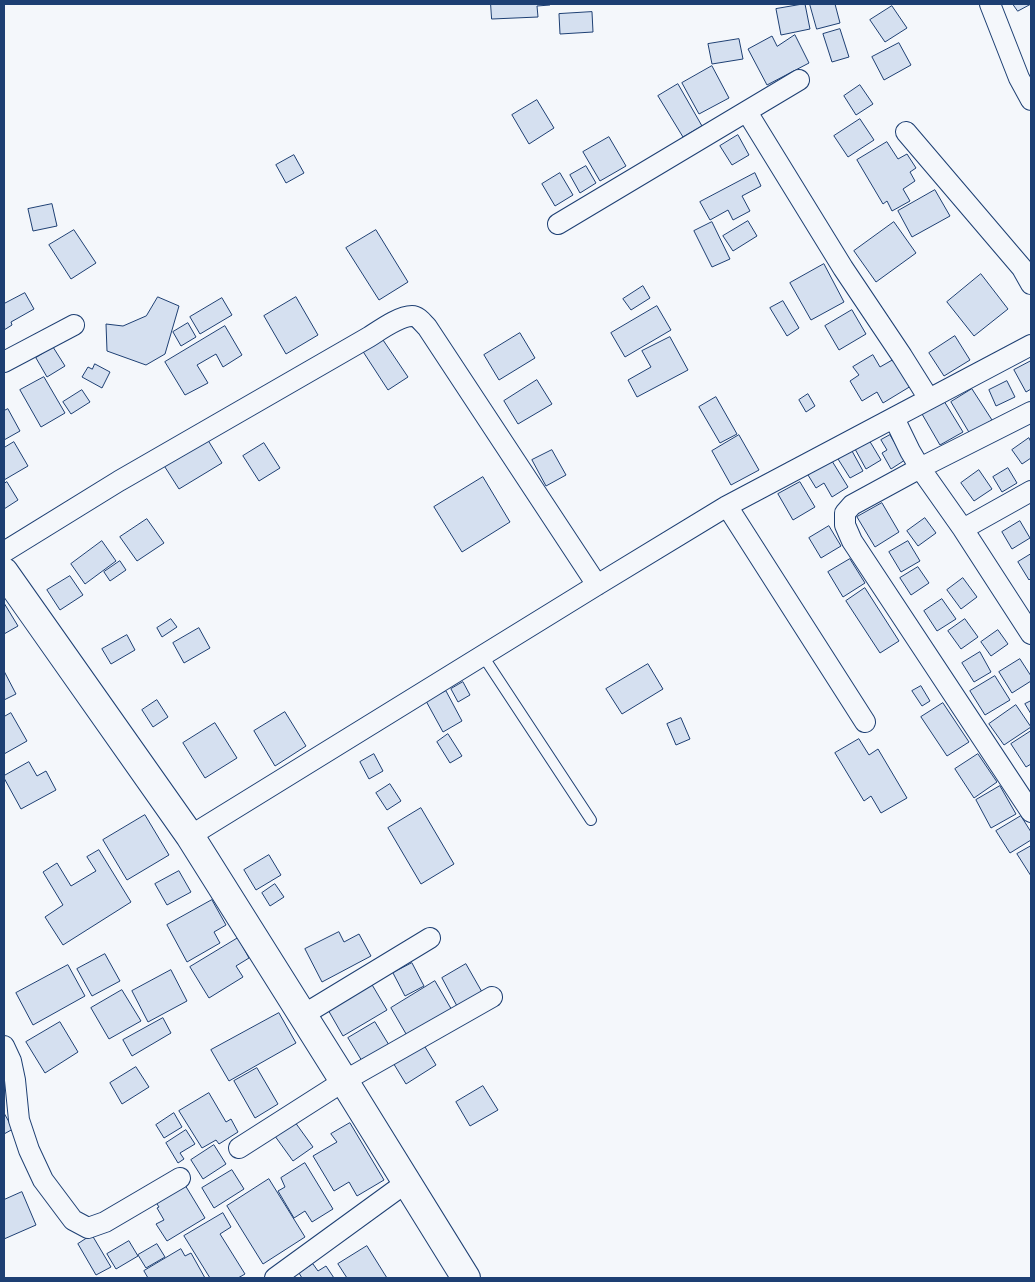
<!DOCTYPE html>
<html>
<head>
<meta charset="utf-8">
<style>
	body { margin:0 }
	#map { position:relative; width:1035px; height:1282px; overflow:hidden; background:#f4f7fb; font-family:Figtree,sans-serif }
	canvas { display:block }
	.frame { position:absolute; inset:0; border:5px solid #1d3f73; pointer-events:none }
</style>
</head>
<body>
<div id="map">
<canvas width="1035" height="1282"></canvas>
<div class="frame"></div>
</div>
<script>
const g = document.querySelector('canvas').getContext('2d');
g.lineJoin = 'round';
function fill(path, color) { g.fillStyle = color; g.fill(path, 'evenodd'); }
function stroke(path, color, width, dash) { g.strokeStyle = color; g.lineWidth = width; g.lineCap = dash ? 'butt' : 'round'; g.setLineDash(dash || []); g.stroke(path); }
const building = new Path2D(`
	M 491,4 L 550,4 L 550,5 L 537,6 L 538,17 L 492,19 Z
	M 805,4 L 810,29 L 781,35 L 776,9 Z
	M 810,4 L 835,4 L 840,23 L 817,29 Z
	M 1013,4 L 1031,4 L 1018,11 Z
	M 892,6 L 907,28 L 885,42 L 870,20 Z
	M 592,12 L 593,32 L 560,34 L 559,14 Z
	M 840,29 L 849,57 L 832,62 L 823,34 Z
	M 795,35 L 809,63 L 767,85 L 748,49 L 772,36 L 777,46 Z
	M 739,39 L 743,59 L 712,64 L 708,44 Z
	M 899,43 L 911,65 L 884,80 L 872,57 Z
	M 712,66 L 729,98 L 699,114 L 682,83 Z
	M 678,84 L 702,126 L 683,137 L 658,96 Z
	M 860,85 L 873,104 L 856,115 L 844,96 Z
	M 537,100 L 554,128 L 529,144 L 512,115 Z
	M 860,119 L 874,140 L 848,157 L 834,136 Z
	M 738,135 L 749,155 L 732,165 L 720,146 Z
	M 609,137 L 626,166 L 600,181 L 583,152 Z
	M 887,142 L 898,159 L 907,154 L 916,168 L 910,172 L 915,181 L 903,189 L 910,201 L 892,211 L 887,201 L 883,204 L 857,160 Z
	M 294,155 L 304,173 L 286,183 L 276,165 Z
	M 586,166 L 596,183 L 580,193 L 570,175 Z
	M 560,173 L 573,195 L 555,206 L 542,184 Z
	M 755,173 L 761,186 L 742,196 L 750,211 L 733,220 L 728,210 L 710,220 L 700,202 Z
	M 935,190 L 950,216 L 912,237 L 898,211 Z
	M 52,204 L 57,226 L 33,231 L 28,209 Z
	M 748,221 L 757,236 L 733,251 L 723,236 Z
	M 712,222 L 730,259 L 712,267 L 694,231 Z
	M 894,222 L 916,253 L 876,282 L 854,251 Z
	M 74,230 L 96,263 L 71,279 L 49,245 Z
	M 376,230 L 408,282 L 379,300 L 346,248 Z
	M 824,264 L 844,302 L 811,320 L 790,283 Z
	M 981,274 L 1008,309 L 974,336 L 947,302 Z
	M 643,286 L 650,298 L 631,310 L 623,299 Z
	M 25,293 L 34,309 L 11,322 L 12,325 L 4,330 L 4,304 Z
	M 158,297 L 179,306 L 165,354 L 146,365 L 107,351 L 106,324 L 123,326 L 146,316 Z
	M 296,297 L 318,335 L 286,354 L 264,316 Z
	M 222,298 L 232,315 L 200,334 L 190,317 Z
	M 783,301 L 799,328 L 787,336 L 770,308 Z
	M 657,306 L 671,330 L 625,357 L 611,333 Z
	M 852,310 L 866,334 L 839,350 L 825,326 Z
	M 188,323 L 196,337 L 181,346 L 173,332 Z
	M 225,326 L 242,355 L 223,367 L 216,354 L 197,365 L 208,383 L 185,395 L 165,362 Z
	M 520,333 L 535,358 L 499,380 L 484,355 Z
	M 955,336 L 970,360 L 944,376 L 929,353 Z
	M 381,337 L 408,377 L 388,390 L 362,350 Z
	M 670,337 L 688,370 L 637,397 L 628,380 L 651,367 L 642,351 Z
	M 53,347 L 65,366 L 47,377 L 36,358 Z
	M 873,355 L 880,367 L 894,359 L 911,386 L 883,403 L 877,392 L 862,401 L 850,381 L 859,375 L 853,367 Z
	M 1031,361 L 1031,389 L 1026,392 L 1014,370 Z
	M 95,364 L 110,372 L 102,388 L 82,377 L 88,367 L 92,369 Z
	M 44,377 L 65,413 L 41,427 L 20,390 Z
	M 537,380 L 552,404 L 518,424 L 504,401 Z
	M 1007,381 L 1015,397 L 996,406 L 989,390 Z
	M 972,389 L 992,420 L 970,434 L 951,402 Z
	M 82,390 L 90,402 L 71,414 L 63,402 Z
	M 808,394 L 815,406 L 806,412 L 799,400 Z
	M 716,397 L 737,434 L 720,443 L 699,407 Z
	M 944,401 L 963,432 L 940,445 L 922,414 Z
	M 8,409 L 20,431 L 4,440 L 4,411 Z
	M 739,435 L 759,470 L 731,485 L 712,451 Z
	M 890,435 L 905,460 L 891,469 L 882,453 L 887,450 L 881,440 Z
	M 206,437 L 222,463 L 179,489 L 163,464 Z
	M 1029,438 L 1031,442 L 1031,458 L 1022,464 L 1012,450 Z
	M 869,440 L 881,460 L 866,469 L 855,449 Z
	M 14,442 L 28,466 L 4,480 L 4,448 Z
	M 264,443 L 280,468 L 259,481 L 243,456 Z
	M 552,450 L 566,475 L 546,486 L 532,460 Z
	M 852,451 L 863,471 L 850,478 L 838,459 Z
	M 832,461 L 848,487 L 832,497 L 824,483 L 816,488 L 808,475 Z
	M 1008,468 L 1017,483 L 1002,492 L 993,477 Z
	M 979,470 L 992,489 L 974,501 L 961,483 Z
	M 483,477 L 510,522 L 462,552 L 434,507 Z
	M 7,482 L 18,500 L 4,509 L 4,484 Z
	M 800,482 L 815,507 L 793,520 L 778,494 Z
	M 882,503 L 899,532 L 875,547 L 857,517 Z
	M 925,518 L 936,533 L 918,546 L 907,531 Z
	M 147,519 L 164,543 L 137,561 L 120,537 Z
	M 1020,521 L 1030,538 L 1012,549 L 1002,532 Z
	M 829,526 L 841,546 L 821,558 L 809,538 Z
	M 102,541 L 116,561 L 85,584 L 71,564 Z
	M 908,541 L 920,561 L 901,572 L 889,552 Z
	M 1031,554 L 1031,578 L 1029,580 L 1018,562 Z
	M 850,559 L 865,583 L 843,597 L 828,572 Z
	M 120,561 L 126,570 L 110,581 L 104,572 Z
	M 918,567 L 929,583 L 911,595 L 900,578 Z
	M 70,576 L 83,595 L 60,610 L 47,590 Z
	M 963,578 L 977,597 L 961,609 L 947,590 Z
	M 865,588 L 899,641 L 880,653 L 846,601 Z
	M 942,599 L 956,619 L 937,631 L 924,611 Z
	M 4,603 L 18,626 L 4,634 Z
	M 171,619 L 177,627 L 162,637 L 157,628 Z
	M 965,619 L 978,637 L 961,649 L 948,631 Z
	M 199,628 L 210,648 L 184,663 L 173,643 Z
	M 998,630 L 1008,644 L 991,656 L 981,642 Z
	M 127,635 L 135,650 L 111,664 L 102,649 Z
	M 980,652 L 991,672 L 974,682 L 962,663 Z
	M 1020,659 L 1031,676 L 1031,681 L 1012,693 L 999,672 Z
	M 648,664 L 663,689 L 622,714 L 606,689 Z
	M 4,671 L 16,694 L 4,700 Z
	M 995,676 L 1010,700 L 985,715 L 970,691 Z
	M 463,682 L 470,695 L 458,702 L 451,689 Z
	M 921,686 L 930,701 L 922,706 L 912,691 Z
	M 446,691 L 462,721 L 443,732 L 426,701 Z
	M 157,700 L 168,717 L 153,727 L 142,710 Z
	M 1031,701 L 1031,714 L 1025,704 Z
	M 943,703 L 969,742 L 947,756 L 921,717 Z
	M 1016,705 L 1031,727 L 1004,745 L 989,724 Z
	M 285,712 L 306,746 L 275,766 L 254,731 Z
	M 11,713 L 27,741 L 4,754 L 4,717 Z
	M 681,718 L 690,739 L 676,745 L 667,724 Z
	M 215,723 L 237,758 L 205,778 L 183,743 Z
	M 1031,731 L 1031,764 L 1026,767 L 1011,744 Z
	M 448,734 L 462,756 L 450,763 L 437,742 Z
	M 859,739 L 869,755 L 878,749 L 907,798 L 881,813 L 871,796 L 864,801 L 835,753 Z
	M 374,754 L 383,771 L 369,779 L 360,762 Z
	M 978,754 L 997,782 L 974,798 L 955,769 Z
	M 29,762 L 37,776 L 46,771 L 56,790 L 21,809 L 4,778 L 4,776 Z
	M 390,784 L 401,801 L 387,810 L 376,793 Z
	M 1000,786 L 1016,814 L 991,828 L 976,800 Z
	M 421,808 L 454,864 L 421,884 L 388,828 Z
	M 145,815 L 169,855 L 127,880 L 103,840 Z
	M 1021,816 L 1031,832 L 1031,840 L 1010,853 L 996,831 Z
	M 1031,846 L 1031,876 L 1017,854 Z
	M 99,850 L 131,902 L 63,945 L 45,917 L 63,905 L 43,872 L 57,863 L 71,886 L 96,871 L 87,857 Z
	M 269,855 L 281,875 L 256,890 L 244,870 Z
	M 179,871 L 191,892 L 167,905 L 155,884 Z
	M 275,884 L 284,897 L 270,906 L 262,893 Z
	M 212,900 L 226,925 L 214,932 L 220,943 L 187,962 L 167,925 Z
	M 339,932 L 344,942 L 359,934 L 371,956 L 322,982 L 305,949 Z
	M 238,938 L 249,958 L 236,966 L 243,977 L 209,998 L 190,967 Z
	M 105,954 L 120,981 L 92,996 L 77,969 Z
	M 412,963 L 424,986 L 405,996 L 393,973 Z
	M 466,964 L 482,992 L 457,1006 L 442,978 Z
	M 68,965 L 85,996 L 33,1025 L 16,993 Z
	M 171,970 L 187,1001 L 148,1022 L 132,991 Z
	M 435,981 L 453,1012 L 409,1039 L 391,1008 Z
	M 371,983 L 387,1010 L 343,1036 L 327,1008 Z
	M 122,990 L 141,1021 L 109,1039 L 91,1008 Z
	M 279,1013 L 296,1043 L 229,1081 L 211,1050 Z
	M 163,1018 L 171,1033 L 132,1056 L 123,1040 Z
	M 60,1022 L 78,1052 L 45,1073 L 26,1042 Z
	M 375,1022 L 389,1045 L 362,1061 L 348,1038 Z
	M 422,1042 L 436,1065 L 406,1084 L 392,1061 Z
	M 136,1067 L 149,1087 L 122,1104 L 110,1083 Z
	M 257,1068 L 278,1104 L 255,1118 L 234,1081 Z
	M 483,1086 L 498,1110 L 470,1126 L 456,1102 Z
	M 209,1093 L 226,1122 L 231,1119 L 238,1132 L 219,1144 L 216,1140 L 202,1148 L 179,1111 Z
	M 4,1113 L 13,1129 L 4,1134 Z
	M 174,1113 L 182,1127 L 164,1138 L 156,1125 Z
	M 292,1118 L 313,1147 L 293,1161 L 272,1132 Z
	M 350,1123 L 384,1180 L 357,1196 L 349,1182 L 334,1191 L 313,1156 L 337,1142 L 331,1134 Z
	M 186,1130 L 195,1144 L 180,1153 L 184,1159 L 178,1163 L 166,1143 Z
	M 214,1145 L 226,1164 L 203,1179 L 191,1160 Z
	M 305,1163 L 333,1209 L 312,1222 L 305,1211 L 294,1218 L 278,1191 L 285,1187 L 281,1178 Z
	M 232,1170 L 244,1189 L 214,1208 L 202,1188 Z
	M 269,1179 L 305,1237 L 263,1264 L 227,1206 Z
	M 182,1180 L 205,1218 L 167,1241 L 156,1224 L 164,1220 L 157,1208 L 159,1207 L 153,1198 Z
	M 22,1192 L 36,1225 L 4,1239 L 4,1200 Z
	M 223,1213 L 231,1227 L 220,1234 L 245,1274 L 238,1278 L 210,1278 L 184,1236 Z
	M 92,1235 L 111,1267 L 96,1275 L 78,1244 Z
	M 129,1241 L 138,1256 L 116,1269 L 107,1254 Z
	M 157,1244 L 165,1257 L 146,1268 L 138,1255 Z
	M 367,1246 L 387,1278 L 347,1278 L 338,1264 Z
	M 181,1249 L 185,1256 L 191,1253 L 205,1278 L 148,1278 L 144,1271 Z
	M 313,1264 L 318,1271 L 326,1266 L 334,1278 L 302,1278 L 299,1273 Z`);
const lane = new Path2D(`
	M 483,656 L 591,820`);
const street = new Path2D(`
	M 990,4 L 1019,78 L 1031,100
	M 747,112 L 843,268 L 902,356 L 929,399
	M 906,132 L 1022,268 L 1031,284
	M 558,224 L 799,80
	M 4,362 L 74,325
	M 1031,412 L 920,468 L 852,505 L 845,513 L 845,525 L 852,541 L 1031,812
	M 894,418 L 910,451 L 920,468 L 963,529 L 1031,634
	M 727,506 L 865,722
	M 963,529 L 1031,491
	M 4,552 L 119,481 L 369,337 C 380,330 399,316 412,316 C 418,316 423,323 427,327 L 597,585
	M 190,836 L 597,585 L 727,506 L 1031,345
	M 303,1015 L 430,938
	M 4,1046 L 11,1061 L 15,1080 L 19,1120 L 29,1150 L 43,1180 L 73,1220 L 88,1228 L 105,1222 L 180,1178
	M 239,1148 L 344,1081 L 492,997
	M 275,1278 L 407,1182`);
const secondary = new Path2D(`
	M 4,572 L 190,836 L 344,1081 L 466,1278`);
fill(building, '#d5e0f0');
stroke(building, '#1d3f73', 1);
stroke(lane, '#1d3f73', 12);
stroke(street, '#1d3f73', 22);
stroke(secondary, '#1d3f73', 30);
stroke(lane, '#f4f7fb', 10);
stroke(street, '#f4f7fb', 20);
stroke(secondary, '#f4f7fb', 28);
</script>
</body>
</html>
